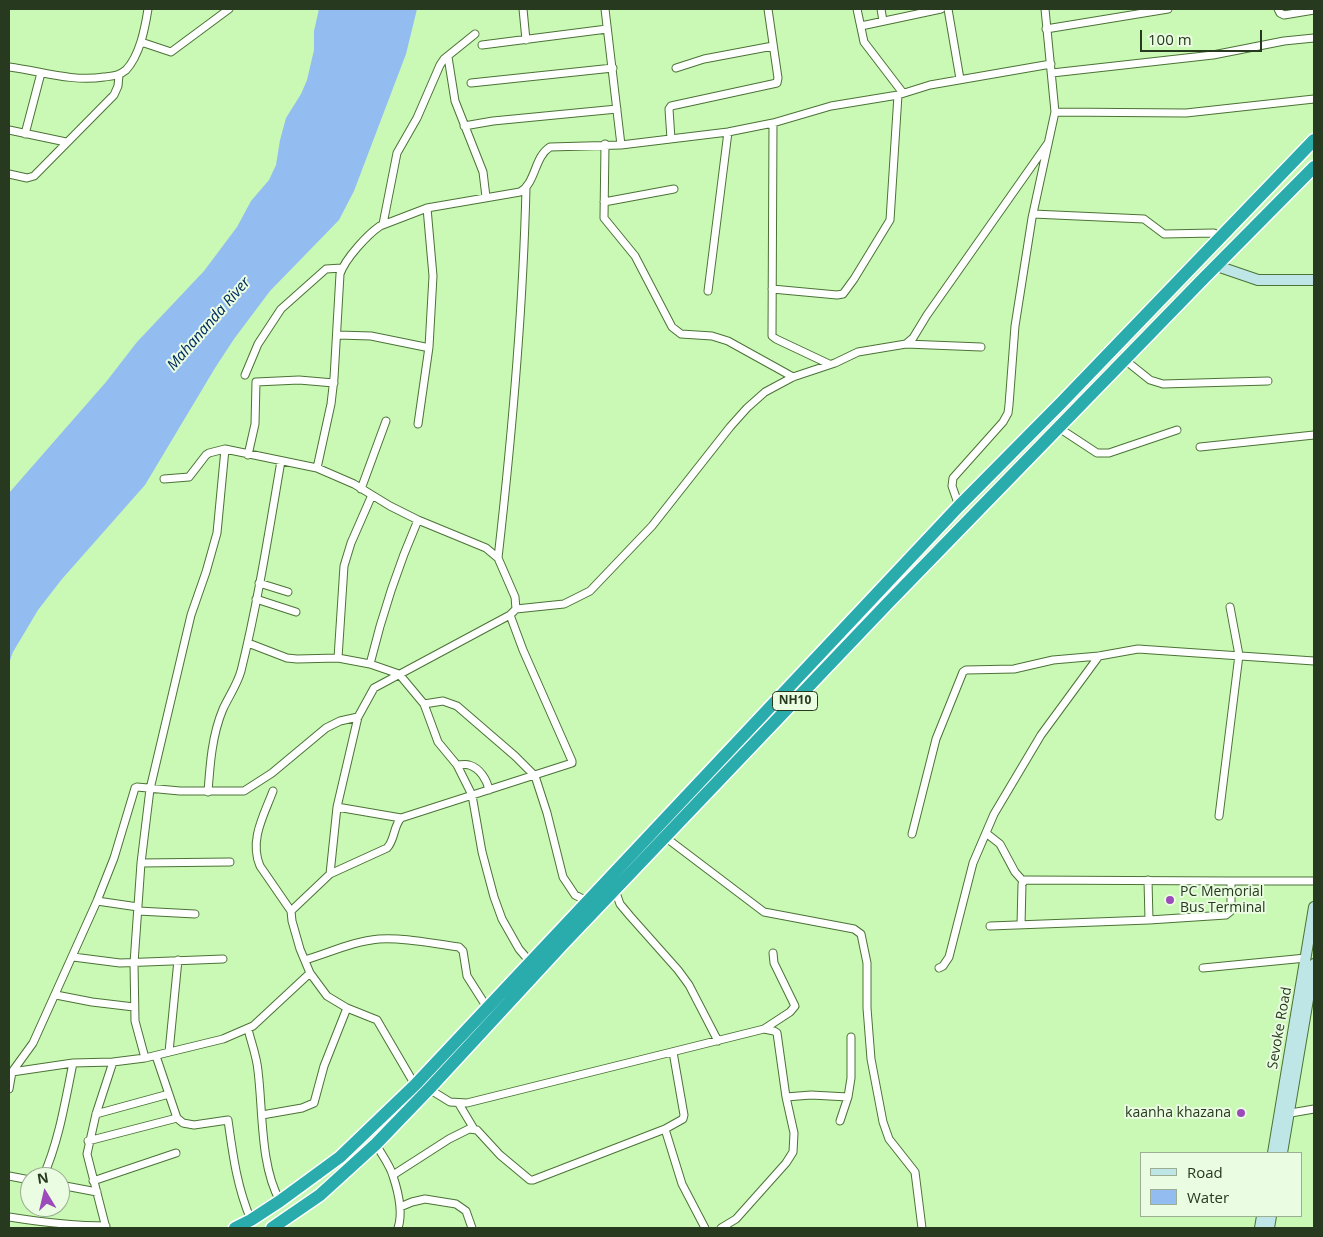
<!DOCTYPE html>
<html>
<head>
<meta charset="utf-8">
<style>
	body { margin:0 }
	#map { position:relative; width:1323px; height:1237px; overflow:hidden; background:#caf8b5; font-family:"Open Sans",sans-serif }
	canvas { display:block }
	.frame { position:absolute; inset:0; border:10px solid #27391e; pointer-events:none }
	.legend { position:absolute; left:1140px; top:1152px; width:162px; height:65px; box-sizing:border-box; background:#eafce1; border:1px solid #9cae93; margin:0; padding:6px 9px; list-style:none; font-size:15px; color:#27391e }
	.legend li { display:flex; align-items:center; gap:10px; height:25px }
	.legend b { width:25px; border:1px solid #9cae93 }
	.north { position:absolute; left:20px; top:1167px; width:50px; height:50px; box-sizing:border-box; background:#eafce1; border:1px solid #9cae93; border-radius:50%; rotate:351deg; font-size:14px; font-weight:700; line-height:20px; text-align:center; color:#27391e }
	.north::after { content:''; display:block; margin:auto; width:18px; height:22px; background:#9c4bbb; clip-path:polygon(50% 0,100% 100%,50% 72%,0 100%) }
	.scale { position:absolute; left:1140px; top:30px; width:122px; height:22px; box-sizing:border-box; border:2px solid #27391e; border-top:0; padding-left:6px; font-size:15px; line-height:18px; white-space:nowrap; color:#27391e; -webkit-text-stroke:4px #eafce1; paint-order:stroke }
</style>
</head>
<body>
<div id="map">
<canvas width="1323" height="1237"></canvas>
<div class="frame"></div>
<ul class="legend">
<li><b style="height:6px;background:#bfe6e6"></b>Road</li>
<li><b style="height:14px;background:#93bcf1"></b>Water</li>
</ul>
<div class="north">N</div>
<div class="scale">100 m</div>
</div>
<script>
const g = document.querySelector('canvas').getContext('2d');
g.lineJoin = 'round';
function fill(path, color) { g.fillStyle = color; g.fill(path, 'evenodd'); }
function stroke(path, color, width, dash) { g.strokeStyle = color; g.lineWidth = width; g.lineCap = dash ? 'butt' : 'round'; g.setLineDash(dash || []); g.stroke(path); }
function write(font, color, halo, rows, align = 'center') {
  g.font = font + ' "Open Sans",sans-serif'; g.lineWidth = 4; g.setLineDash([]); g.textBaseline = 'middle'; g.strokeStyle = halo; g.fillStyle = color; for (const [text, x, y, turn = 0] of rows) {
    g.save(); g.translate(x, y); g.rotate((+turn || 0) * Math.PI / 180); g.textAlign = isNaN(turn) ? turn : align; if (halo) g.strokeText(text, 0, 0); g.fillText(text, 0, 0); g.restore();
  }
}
const water = new Path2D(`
	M 319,9 L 417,9 L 406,54 L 354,191 L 339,220 L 270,291 L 234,339 L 215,368 L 145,485 L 62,579 L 38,610 L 13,652 L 9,663 L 9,493 L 106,382 L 137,342 L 204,271 L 237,227 L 251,201 L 269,180 L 276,165 L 280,140 L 286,118 L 301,94 L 307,80 L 314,50 L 314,31 Z`);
const street = new Path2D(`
	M 523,9 L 526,40
	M 605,9 L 621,145
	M 857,9 L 864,42 L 903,93
	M 881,9 L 883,21
	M 948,9 L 960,79
	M 1278,9 L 1280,13 L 1284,15 L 1314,10
	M 861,26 L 941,9
	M 1046,29 L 1168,9
	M 141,42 L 171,52 L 229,9
	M 482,45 L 607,29
	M 448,57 L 455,101 L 483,172 L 486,197
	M 9,67 C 41,71 71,82 104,77 C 112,76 119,76 126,70 C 140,55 145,28 148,9
	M 676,68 L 704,59 L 773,46
	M 1052,73 L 1213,55 L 1284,41 L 1314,38
	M 471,83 L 613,68
	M 1055,112 L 1186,113 L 1314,99
	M 773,123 L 772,336 L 776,339 L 829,364
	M 464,126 L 493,121 L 617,109
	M 9,130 L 66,142
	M 25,134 L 41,73
	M 671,139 L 669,109 L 671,106 L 777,83 L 778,78 L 768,9
	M 605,144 L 604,218 L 635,256 L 672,327 L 681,334 L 712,336 L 728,341 L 793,377
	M 9,174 L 27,178 L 34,176 L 114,95 L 118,86 L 119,75
	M 604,202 L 674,189
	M 1033,214 L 1144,219 L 1164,234 L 1214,233 L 1221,237
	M 383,224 L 397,153 L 417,118 L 440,65 L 444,59 L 475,34
	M 772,289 L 837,295 L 843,294 L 854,279 L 890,220 L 898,95
	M 708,291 L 728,132
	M 338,335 L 371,336 L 425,347 L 429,347 L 433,276 L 427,208
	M 906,344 L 981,347
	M 1125,360 L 1150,380 L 1163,384 L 1268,381
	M 245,375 L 258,344 L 281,309 L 326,269 L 342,268
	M 418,424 L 429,347
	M 1059,428 L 1097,453 L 1109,453 L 1177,430
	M 1200,447 L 1314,435
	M 248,455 L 255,424 L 256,382 L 299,380 L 334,383
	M 317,468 L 331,404 L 334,378 L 340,274 C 345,259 367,235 380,226 L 427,208 L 520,192 C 536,183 534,157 550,147 L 621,145 L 728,132 L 773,123 L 831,106 L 898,95 L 930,85 L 1051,64
	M 164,479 L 189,477 L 206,455 L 209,453 L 225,449 L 317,468 L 354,484 L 390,506 L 418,520 L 486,548 L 498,558 L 515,597 L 516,609 L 510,615 L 374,688 L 358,717 L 337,807 L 330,874 L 291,911 L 292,921 L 300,949 L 310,973 L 327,996 L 347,1008 L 377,1020 L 415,1085
	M 361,489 L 386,421
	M 959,506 L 952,486 L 953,478 L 1003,422 L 1008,413 L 1009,405 L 1015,326 L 1032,218 L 1055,112 L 1045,9
	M 498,558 C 512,435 523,312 526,188
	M 259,583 L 288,592
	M 256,599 L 296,612
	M 516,609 L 564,604 L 590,591 L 652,526 L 730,427 L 747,408 L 765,392 L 793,377 L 835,363 L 858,352 L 906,344 L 913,338 L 927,315 L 1048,143
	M 248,643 L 287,658 L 297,659 L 338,658 L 370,664 L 399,674 L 424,704 L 438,742 L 457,765 L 472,795 L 482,852 L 494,897 L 502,919 L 519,949 L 531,963
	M 338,658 L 344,566 L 351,543 L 372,495
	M 370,664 C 382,615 398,566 418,520
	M 424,704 L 443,701 L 457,706 L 515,756 L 535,776 L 547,813 L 563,877 L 575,895 L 589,902
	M 457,765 C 460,765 466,764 469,765 C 480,768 487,780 489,790
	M 273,791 C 264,815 249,840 260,866 L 291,911
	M 208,792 C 210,764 212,735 223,709 C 229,696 237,685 241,671 C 258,602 269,531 281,461
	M 337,807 L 401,818
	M 1219,816 L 1239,655 L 1230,607
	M 986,833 L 1000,844 L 1015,872 L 1023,881
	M 912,834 L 936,739 L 963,672 L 966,670 L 1014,669 L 1053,660 L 1099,656 L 1138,649 L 1314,661
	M 665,837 L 764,912 L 854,929 L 861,934 L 867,963 L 867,1008 L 871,1059 L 883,1122 L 889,1139 L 915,1172 L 922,1228
	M 141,863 L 230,862
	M 330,874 L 387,848 C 395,840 393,827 401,818 L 572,763 L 572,761 L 523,650 L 510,615
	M 1148,880 L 1149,920
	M 615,890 L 620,904 L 630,916 L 678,970 L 689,985 L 718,1041
	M 97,901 L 138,907
	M 138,911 L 195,914
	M 1021,925 L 1022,884 L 1025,880 L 1231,881
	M 990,926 L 1149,920 L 1226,915 L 1231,911 L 1231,881 L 1314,881
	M 73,957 L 120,963 L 223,959
	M 305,960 C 329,953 354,941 379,939 C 404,937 434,944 459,947 L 463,951 L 467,976 L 488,1009
	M 939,968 L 943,966 L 949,957 L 973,863 L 994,814 L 1041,735 L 1099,656
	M 1203,968 L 1306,958
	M 56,995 L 92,1002 L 134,1007
	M 248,1029 C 251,1042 257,1057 258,1071 C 263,1110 260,1166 280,1201
	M 764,1029 L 790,1012 L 795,1006 L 774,963 L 773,953
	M 169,1052 L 178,960
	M 156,1056 L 177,1118 L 183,1123 L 194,1125 L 228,1120 C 233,1156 237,1187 251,1220
	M 145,1058 L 135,1021 L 134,963 L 141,863 L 150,789 L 191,615 L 206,572 L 217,533 L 225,449
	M 12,1072 L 73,1063 L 113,1062 L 145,1058 L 223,1039 L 253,1026 L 310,973
	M 9,1089 L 12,1072 L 33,1043 L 97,901 L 114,858 L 135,788 L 137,787 L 180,791 L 244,791 L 272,773 L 326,728 L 340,721 L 358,717
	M 429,1089 L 450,1102 L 467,1103 L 764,1029 L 774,1031 L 777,1033 L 786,1097 L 794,1133 L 793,1152 L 786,1163 L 736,1219 L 721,1228
	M 786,1097 L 811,1095 L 848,1097 L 840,1121
	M 848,1097 L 851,1078 L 851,1037
	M 459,1104 L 474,1129
	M 96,1114 L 169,1094
	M 1285,1114 L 1314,1109
	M 262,1115 L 302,1108 L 314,1103 L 324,1066 L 347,1008
	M 665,1129 L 682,1184 L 705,1228
	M 88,1141 L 177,1118
	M 376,1144 C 381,1154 390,1165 393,1176 C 398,1191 403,1213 398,1228
	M 393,1175 L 449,1139 L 469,1129 L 477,1130 L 500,1155 L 530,1180 L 533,1180 L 665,1129 L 683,1119 L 684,1115 L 673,1052
	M 9,1176 L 30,1180
	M 43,1177 C 59,1141 65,1102 73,1063
	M 93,1181 L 176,1153
	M 60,1185 L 97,1192
	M 400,1207 L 412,1202 L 425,1199 L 456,1204 L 466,1211 L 472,1228
	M 9,1217 C 41,1222 73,1226 106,1226
	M 106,1228 L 87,1154 L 96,1114 L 113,1062`);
const secondary = new Path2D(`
	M 1217,266 L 1258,280 L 1314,280
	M 1273,1153 L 1314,907
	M 1282,1153 L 1314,964
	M 1260,1228 L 1262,1216
	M 1269,1228 L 1271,1216`);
const highway = new Path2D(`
	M 235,1228 L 251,1220 L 280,1201 L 340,1157 L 415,1085 L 959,506 L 1061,403 L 1314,140
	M 272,1228 L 320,1195 L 376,1144 L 429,1089 L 563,944 L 889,602 L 1205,277 L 1314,167`);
const markers = [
	[1170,900,5,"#9c4bbb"],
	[1241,1113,5,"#9c4bbb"]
];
const shields = [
	[795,701,45]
];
const shieldNames = [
	["NH10",795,701]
];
const poiNames = [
	["PC Memorial",1180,892],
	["Bus Terminal",1180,908],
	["kaanha khazana",1231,1113,"right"]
];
const streetNames = [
	["Sevoke Road",1280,1028,-80]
];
const waterNames = [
	["Mahananda River",209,324,-49]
];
fill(water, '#93bcf1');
stroke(street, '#4b7336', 9);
stroke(secondary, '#4b7336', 12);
stroke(highway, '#fff', 15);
stroke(street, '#fff', 7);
stroke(secondary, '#bfe6e6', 10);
stroke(highway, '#2aacad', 12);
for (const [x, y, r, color] of markers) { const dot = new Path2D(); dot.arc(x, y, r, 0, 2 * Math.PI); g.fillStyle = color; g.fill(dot); stroke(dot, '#eafce1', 2); }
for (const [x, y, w] of shields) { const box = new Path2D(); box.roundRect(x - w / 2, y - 9.5, w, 19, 4); g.fillStyle = '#eafce1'; g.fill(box); stroke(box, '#27391e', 1); }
write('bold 12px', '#27391e', null, shieldNames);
write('14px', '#27391e', '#eafce1', poiNames, 'left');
write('14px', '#27391e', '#eafce1', streetNames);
write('italic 15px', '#002c61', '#eafce1', waterNames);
</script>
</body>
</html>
